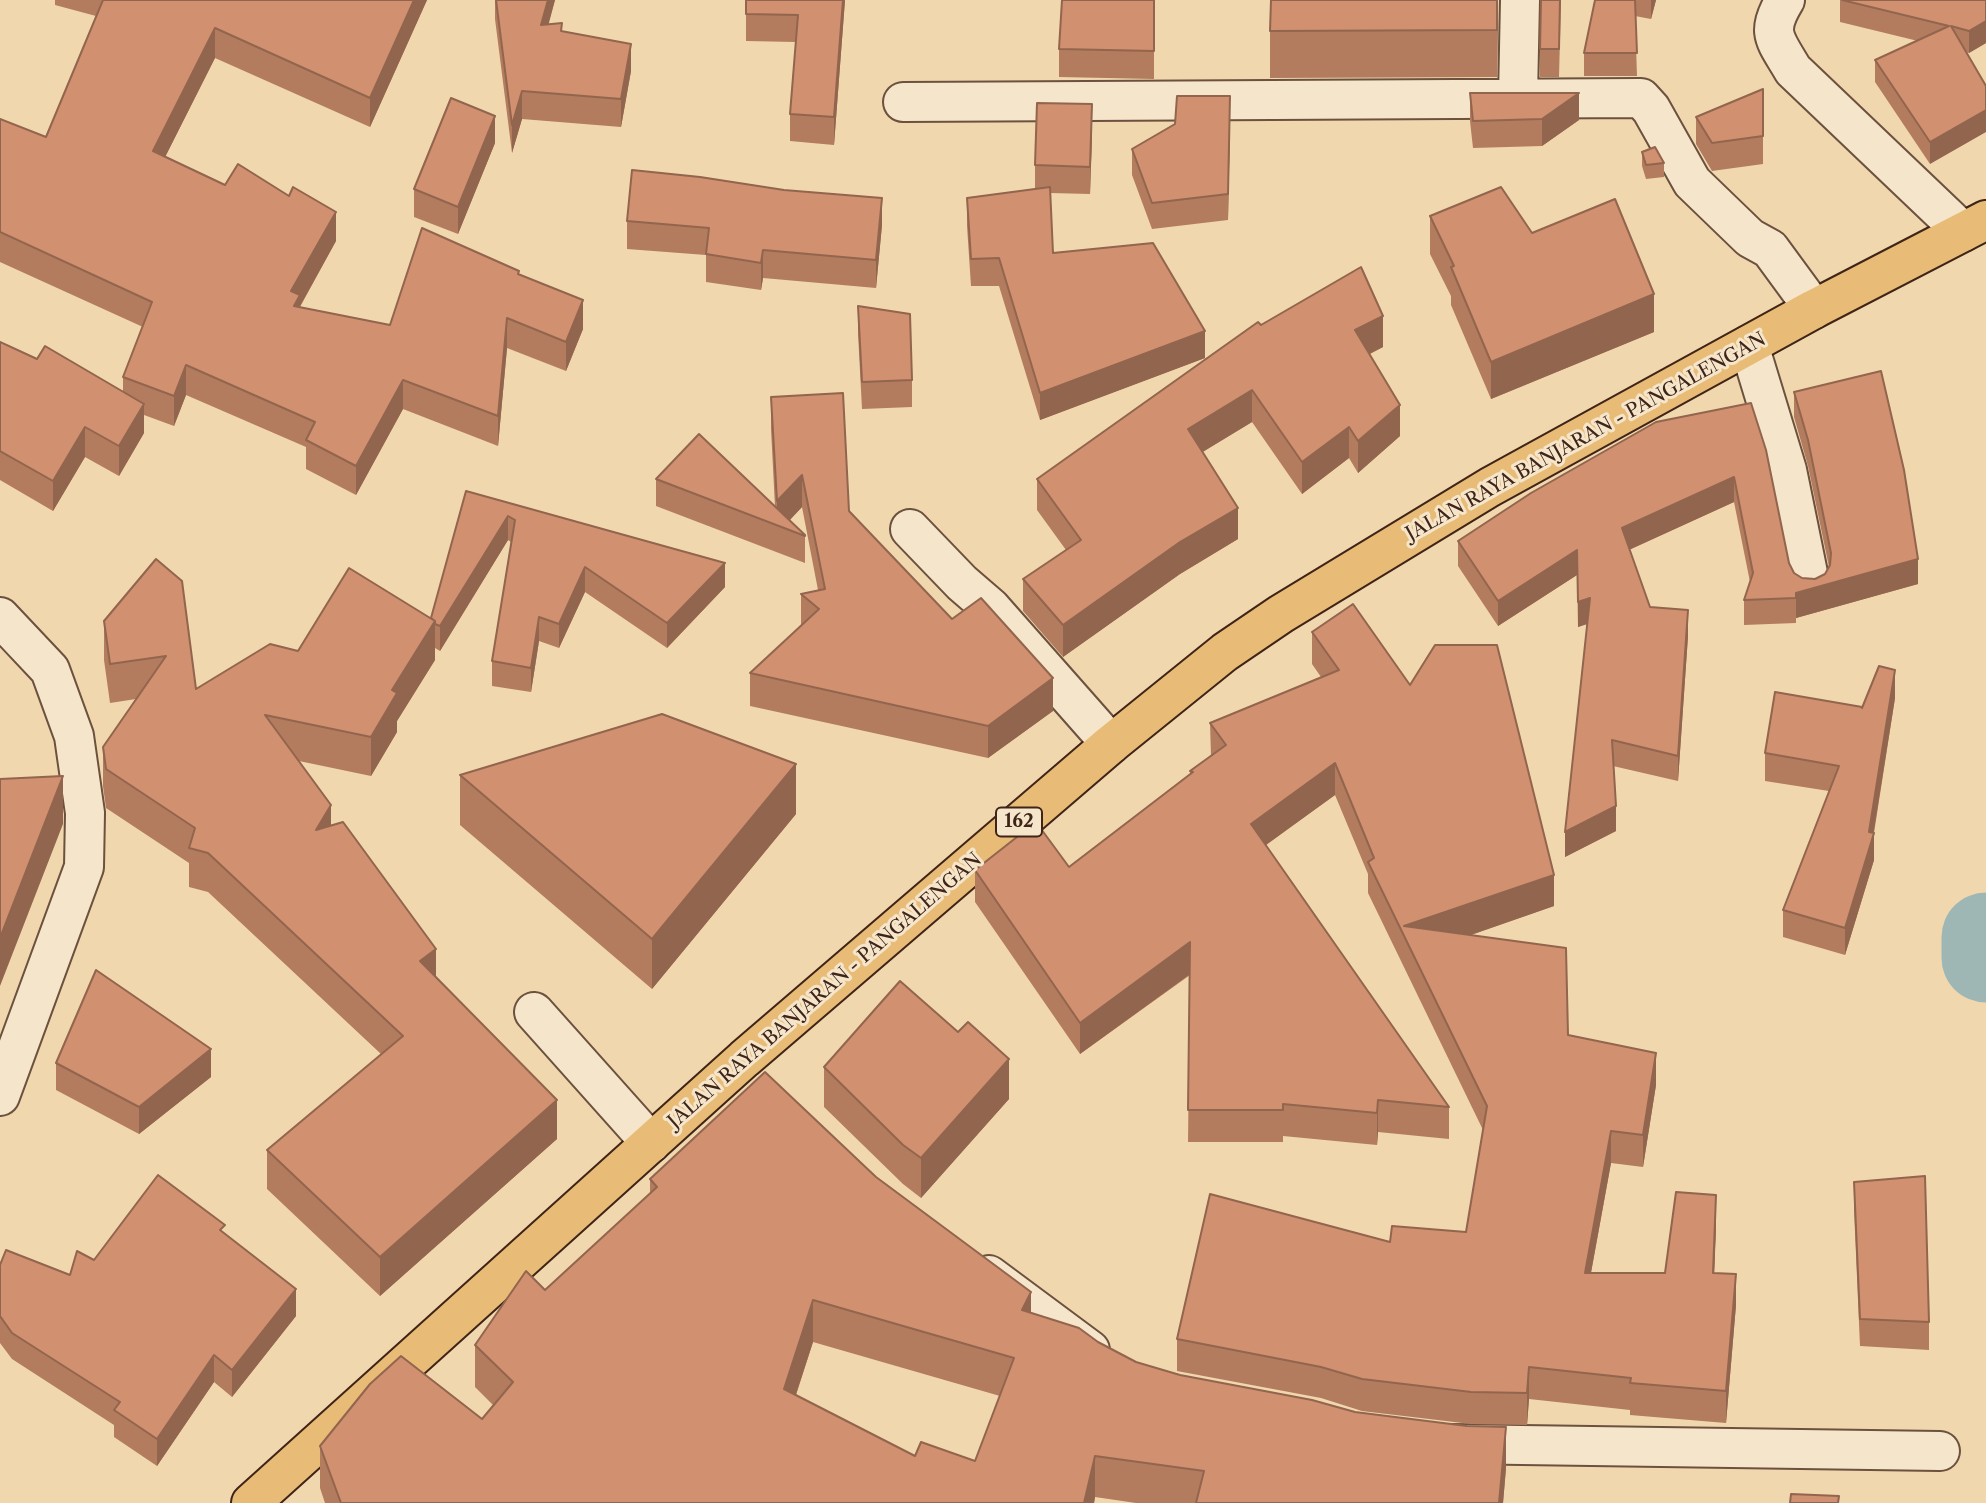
<!DOCTYPE html>
<html>
<head>
<meta charset="utf-8">
<style>
	body { margin:0 }
	canvas { display:block; background:#f0d7ae }
</style>
</head>
<body>
<canvas width="1986" height="1503"></canvas>
<script>
const g = document.querySelector('canvas').getContext('2d');
g.lineJoin = 'round';
function stroke(path, color, width, dash) { g.strokeStyle = color; g.lineWidth = width; g.lineCap = dash ? 'butt' : 'round'; g.setLineDash(dash || []); g.stroke(path); }
function fill(path, color) { g.fillStyle = color; g.fill(path, 'evenodd'); }
function write(font, color, halo, rows, align = 'center') {
  g.font = font + ' "Libre Caslon Text",serif'; g.lineWidth = 6; g.setLineDash([]); g.textBaseline = 'middle'; g.strokeStyle = halo; g.fillStyle = color; for (const [text, x, y, turn = 0] of rows) {
    g.save(); g.translate(x, y); g.rotate((+turn || 0) * Math.PI / 180); g.textAlign = isNaN(turn) ? turn : align; if (halo) g.strokeText(text, 0, 0); g.fillText(text, 0, 0); g.restore();
  }
}
const river = new Path2D(`
	M 1986,937 L 1986,958`);
const minor = new Path2D(`
	M 1785,0 C 1765,33 1775,39 1793,70 L 1963,232
	M 1518,97 L 1520,0
	M 903,102 L 1641,98 L 1651,109 L 1692,182 L 1750,238 L 1770,249 L 1814,309
	M 1749,345 L 1787,470 L 1810,583
	M 910,529 L 962,583 L 991,608 L 1111,744
	M 0,617 L 50,670 L 74,736 L 85,813 L 84,867 L 0,1096
	M 534,1012 L 651,1143
	M 989,1275 L 1090,1350
	M 1452,1444 L 1940,1451`);
const primary = new Path2D(`
	M 251,1503 L 744,1059 L 1111,744 L 1225,652 L 1281,614 L 1490,487 L 1814,309 L 1986,220`);
const wall = new Path2D(`
	M 55,0 L 427,0 L 370,127 L 215,58 L 165,157 L 336,241 L 300,307 L 390,325 L 519,275 L 583,329 L 566,371 L 507,348 L 498,446 L 403,409 L 356,495 L 306,469 L 306,447 L 186,395 L 174,426 L 144,415 L 144,433 L 119,476 L 85,457 L 53,511 L 0,480 L 0,342 L 37,359 L 123,391 L 123,377 L 143,327 L 0,262 L 0,119 L 46,137 L 96,16 L 55,5 Z
	M 495,0 L 555,0 L 548,24 L 562,31 L 631,71 L 621,127 L 522,119 L 512,153 L 495,19 Z
	M 746,0 L 845,0 L 834,145 L 790,141 L 790,114 L 796,42 L 746,41 Z
	M 1154,0 L 1154,79 L 1059,77 L 1059,49 Z
	M 1498,0 L 1497,77 L 1270,78 L 1270,31 Z
	M 1561,0 L 1559,77 L 1540,77 L 1540,49 Z
	M 1595,0 L 1656,0 L 1651,19 L 1635,16 L 1637,76 L 1584,76 L 1584,53 Z
	M 1840,0 L 1986,0 L 1986,43 L 1969,53 L 1966,52 L 1930,164 L 1875,82 L 1875,60 L 1918,41 L 1840,22 Z
	M 1763,89 L 1763,164 L 1712,171 L 1696,144 L 1696,117 Z
	M 1470,93 L 1579,120 L 1542,146 L 1473,148 L 1470,121 Z
	M 1230,122 L 1228,220 L 1152,229 L 1132,175 L 1132,149 Z
	M 1092,132 L 1090,194 L 1050,193 L 1053,253 L 1205,358 L 1040,420 L 999,286 L 971,286 L 967,226 L 967,198 L 1035,189 L 1035,165 Z
	M 495,143 L 458,234 L 414,217 L 414,189 Z
	M 1642,152 L 1664,163 L 1664,177 L 1646,179 L 1642,166 Z
	M 1430,216 L 1532,233 L 1654,332 L 1491,399 L 1451,305 L 1451,296 L 1430,254 Z
	M 627,221 L 882,225 L 876,288 L 763,278 L 761,290 L 706,282 L 706,255 L 627,249 Z
	M 858,306 L 912,380 L 912,407 L 862,409 L 858,333 Z
	M 1261,325 L 1383,347 L 1370,354 L 1400,436 L 1358,473 L 1349,458 L 1302,494 L 1252,422 L 1202,452 L 1238,539 L 1180,574 L 1063,657 L 1023,611 L 1023,579 L 1066,550 L 1037,510 L 1037,479 Z
	M 1794,392 L 1918,584 L 1796,618 L 1796,623 L 1744,625 L 1744,600 L 1750,582 L 1734,502 L 1629,550 L 1650,607 L 1688,636 L 1678,781 L 1613,766 L 1616,831 L 1565,857 L 1587,624 L 1578,627 L 1577,575 L 1498,626 L 1458,566 L 1458,541 L 1751,403 L 1789,563 L 1794,573 L 1802,578 L 1815,579 L 1825,574 L 1829,567 L 1808,466 L 1794,417 Z
	M 771,397 L 849,511 L 952,619 L 1053,711 L 988,758 L 750,706 L 750,673 L 801,626 L 801,594 L 818,590 L 802,507 L 790,520 L 805,535 L 805,563 L 656,506 L 656,479 L 775,507 L 771,429 Z
	M 466,491 L 725,587 L 667,648 L 585,592 L 559,648 L 539,641 L 531,692 L 492,686 L 492,661 L 511,542 L 508,540 L 440,651 L 435,648 L 435,660 L 397,721 L 397,732 L 371,776 L 299,761 L 331,825 L 436,977 L 557,1139 L 380,1296 L 267,1189 L 267,1150 L 381,1054 L 208,892 L 189,887 L 189,863 L 106,808 L 103,786 L 103,747 L 136,699 L 110,703 L 104,660 L 104,621 L 156,559 L 196,689 L 298,651 L 431,618 Z
	M 1312,632 L 1554,906 L 1471,935 L 1568,1035 L 1656,1085 L 1643,1167 L 1611,1163 L 1591,1273 L 1665,1273 L 1716,1227 L 1714,1273 L 1736,1305 L 1726,1423 L 1630,1415 L 1630,1410 L 1529,1399 L 1527,1425 L 1471,1424 L 1362,1411 L 1321,1398 L 1177,1371 L 1177,1339 L 1390,1242 L 1466,1232 L 1483,1130 L 1368,893 L 1368,874 L 1335,795 L 1265,845 L 1449,1107 L 1449,1139 L 1378,1132 L 1377,1145 L 1283,1136 L 1283,1142 L 1188,1142 L 1190,975 L 1080,1054 L 975,902 L 975,870 L 1069,867 L 1190,775 L 1190,771 L 1211,756 L 1210,723 L 1321,677 L 1312,664 Z
	M 1895,698 L 1874,833 L 1874,860 L 1845,955 L 1783,937 L 1783,910 L 1829,791 L 1765,781 L 1765,753 L 1862,707 Z
	M 460,775 L 796,814 L 652,989 L 460,825 Z
	M 56,1063 L 211,1077 L 139,1134 L 56,1090 Z
	M 824,1067 L 1009,1099 L 921,1198 L 903,1184 L 824,1107 Z
	M 876,1177 L 1031,1313 L 1098,1342 L 1136,1362 L 1180,1375 L 1506,1468 L 1503,1503 L 1136,1503 L 1095,1497 L 1094,1503 L 325,1503 L 320,1488 L 320,1446 L 482,1419 L 493,1405 L 475,1387 L 475,1345 L 545,1290 L 650,1194 L 650,1179 ZM 813,1342 L 1000,1396 L 975,1461 L 915,1456 L 796,1395 Z
	M 1854,1182 L 1929,1322 L 1929,1350 L 1860,1346 L 1854,1209 Z
	M 225,1234 L 296,1316 L 232,1397 L 214,1382 L 157,1466 L 114,1437 L 114,1425 L 12,1359 L 0,1343 L 0,1265 L 70,1275 L 94,1260 Z`);
const shadedWall = new Path2D(`
	M 414,0 L 427,0 L 370,127 L 370,98 Z
	M 548,0 L 555,0 L 541,53 L 541,25 Z
	M 843,0 L 845,0 L 834,145 L 834,117 Z
	M 1497,0 L 1498,0 L 1497,77 Z
	M 1651,0 L 1656,0 L 1651,19 Z
	M 1986,21 L 1986,43 L 1969,53 L 1969,31 Z
	M 215,28 L 215,58 L 153,181 L 153,151 Z
	M 631,44 L 631,71 L 621,127 L 621,99 Z
	M 522,91 L 522,119 L 512,153 L 512,125 Z
	M 1579,93 L 1579,120 L 1542,146 L 1542,119 Z
	M 1230,96 L 1230,122 L 1228,220 L 1228,194 Z
	M 1092,104 L 1092,132 L 1090,194 L 1090,167 Z
	M 1986,110 L 1986,132 L 1930,164 L 1930,142 Z
	M 495,116 L 495,143 L 458,234 L 458,207 Z
	M 882,198 L 882,225 L 876,288 L 876,260 Z
	M 336,212 L 336,241 L 300,306 L 300,324 L 291,291 Z
	M 763,250 L 763,278 L 761,290 L 761,263 Z
	M 1654,294 L 1654,332 L 1491,399 L 1491,362 Z
	M 583,300 L 583,329 L 566,371 L 566,342 Z
	M 1383,316 L 1383,347 L 1355,361 L 1355,330 Z
	M 507,318 L 507,348 L 498,446 L 498,416 Z
	M 1205,331 L 1205,358 L 1040,420 L 1040,393 Z
	M 186,365 L 186,395 L 174,426 L 174,396 Z
	M 403,380 L 403,409 L 356,495 L 356,466 Z
	M 1252,390 L 1252,422 L 1188,461 L 1188,429 Z
	M 144,404 L 144,433 L 119,476 L 119,446 Z
	M 1400,405 L 1400,436 L 1358,473 L 1358,441 Z
	M 85,427 L 85,457 L 53,511 L 53,481 Z
	M 1349,427 L 1349,458 L 1302,494 L 1302,462 Z
	M 802,475 L 802,507 L 783,527 L 777,525 L 777,501 Z
	M 1734,477 L 1734,502 L 1622,553 L 1622,528 Z
	M 1238,508 L 1238,539 L 1180,574 L 1063,657 L 1063,625 L 1180,542 Z
	M 508,516 L 508,540 L 440,651 L 440,626 Z
	M 1577,550 L 1577,575 L 1498,626 L 1498,601 Z
	M 1918,559 L 1918,584 L 1796,618 L 1796,623 L 1796,593 Z
	M 725,563 L 725,587 L 667,648 L 667,623 Z
	M 585,567 L 585,592 L 559,648 L 559,624 Z
	M 1590,598 L 1590,623 L 1578,627 L 1578,602 Z
	M 1688,610 L 1688,636 L 1678,781 L 1678,756 Z
	M 539,617 L 539,641 L 531,692 L 531,668 Z
	M 435,621 L 435,660 L 397,721 L 397,732 L 371,776 L 371,737 L 392,690 Z
	M 1895,670 L 1895,698 L 1873,836 L 1874,833 L 1874,860 L 1845,955 L 1845,928 L 1869,832 Z
	M 1053,678 L 1053,711 L 988,758 L 988,726 Z
	M 1335,763 L 1335,795 L 1251,856 L 1251,824 Z
	M 796,764 L 796,814 L 652,989 L 652,939 Z
	M 63,776 L 63,824 L 0,986 L 0,938 Z
	M 331,805 L 331,843 L 316,830 Z
	M 1616,806 L 1616,831 L 1565,857 L 1565,832 Z
	M 1554,875 L 1554,906 L 1413,955 L 1404,926 Z
	M 1190,942 L 1190,974 L 1080,1054 L 1080,1023 Z
	M 436,949 L 436,988 L 420,961 Z
	M 211,1049 L 211,1077 L 139,1134 L 139,1107 Z
	M 1656,1053 L 1656,1085 L 1643,1167 L 1643,1135 Z
	M 1009,1059 L 1009,1099 L 921,1198 L 921,1158 Z
	M 557,1100 L 557,1139 L 380,1296 L 380,1257 Z
	M 1378,1100 L 1378,1132 L 1377,1145 L 1377,1113 Z
	M 1611,1131 L 1611,1163 L 1585,1305 L 1585,1273 Z
	M 1716,1195 L 1716,1227 L 1713,1305 L 1713,1273 Z
	M 1736,1274 L 1736,1305 L 1726,1423 L 1726,1391 Z
	M 296,1289 L 296,1316 L 232,1397 L 232,1370 Z
	M 1031,1292 L 1031,1334 L 1022,1310 Z
	M 813,1300 L 813,1342 L 784,1431 L 784,1389 Z
	M 214,1355 L 214,1382 L 157,1466 L 157,1439 Z
	M 1529,1367 L 1529,1399 L 1527,1425 L 1527,1393 Z
	M 1506,1427 L 1506,1468 L 1503,1503 L 1499,1503 Z
	M 1095,1456 L 1095,1497 L 1094,1503 L 1084,1503 Z`);
const building = new Path2D(`
	M 103,0 L 414,0 L 370,98 L 215,28 L 153,151 L 225,185 L 238,164 L 289,196 L 293,187 L 336,212 L 291,291 L 300,295 L 294,306 L 390,325 L 422,228 L 519,271 L 518,274 L 583,300 L 566,342 L 507,318 L 498,416 L 403,380 L 356,466 L 306,440 L 315,422 L 186,365 L 174,396 L 123,377 L 152,302 L 0,232 L 0,119 L 46,137 Z
	M 496,0 L 548,0 L 541,25 L 562,23 L 561,31 L 631,44 L 621,99 L 522,91 L 512,125 Z
	M 746,0 L 843,0 L 834,117 L 790,114 L 798,15 L 746,14 Z
	M 1062,0 L 1154,0 L 1154,51 L 1059,49 Z
	M 1271,0 L 1497,0 L 1497,30 L 1270,31 Z
	M 1541,0 L 1560,0 L 1559,49 L 1540,49 Z
	M 1595,0 L 1635,0 L 1637,53 L 1584,53 Z
	M 1842,0 L 1986,0 L 1986,21 L 1969,31 L 1951,26 L 1986,86 L 1986,110 L 1930,142 L 1875,60 L 1949,26 Z
	M 1763,89 L 1763,136 L 1712,143 L 1696,117 Z
	M 1470,93 L 1579,93 L 1542,119 L 1473,121 Z
	M 1177,96 L 1230,96 L 1228,194 L 1152,203 L 1132,149 L 1175,124 Z
	M 451,98 L 495,116 L 458,207 L 414,189 Z
	M 1037,103 L 1092,104 L 1090,167 L 1035,165 Z
	M 1655,147 L 1664,163 L 1646,165 L 1642,152 Z
	M 632,170 L 700,177 L 784,190 L 882,198 L 876,260 L 763,250 L 761,263 L 706,254 L 709,228 L 627,221 Z
	M 1050,187 L 1053,253 L 1153,243 L 1205,331 L 1040,393 L 999,258 L 971,259 L 967,198 Z
	M 1501,187 L 1532,233 L 1615,199 L 1654,294 L 1491,362 L 1451,267 L 1454,266 L 1430,216 Z
	M 1361,267 L 1383,316 L 1355,330 L 1400,405 L 1358,441 L 1349,427 L 1302,462 L 1252,390 L 1188,429 L 1238,508 L 1180,542 L 1063,625 L 1023,579 L 1081,540 L 1037,479 L 1258,322 L 1261,325 Z
	M 858,306 L 910,314 L 912,380 L 862,382 Z
	M 0,342 L 37,359 L 45,346 L 144,404 L 119,446 L 85,427 L 53,481 L 0,451 Z
	M 1881,371 L 1904,470 L 1918,559 L 1796,593 L 1796,598 L 1744,600 L 1753,573 L 1734,477 L 1622,528 L 1650,607 L 1688,610 L 1678,756 L 1612,740 L 1616,806 L 1565,832 L 1590,598 L 1578,602 L 1577,550 L 1498,601 L 1458,541 L 1531,493 L 1656,422 L 1751,403 L 1766,450 L 1789,563 L 1794,573 L 1802,578 L 1815,579 L 1825,574 L 1830,565 L 1831,553 L 1808,440 L 1794,392 Z
	M 843,393 L 849,511 L 952,619 L 981,598 L 1053,678 L 988,726 L 750,673 L 819,609 L 801,594 L 825,589 L 802,475 L 777,501 L 771,397 Z
	M 699,434 L 805,535 L 805,536 L 656,479 Z
	M 466,491 L 725,563 L 667,623 L 585,567 L 559,624 L 539,617 L 531,668 L 492,661 L 515,520 L 508,516 L 440,626 L 435,624 L 435,621 L 431,618 Z
	M 156,559 L 182,581 L 196,689 L 270,644 L 298,651 L 349,568 L 435,621 L 392,690 L 397,693 L 371,737 L 265,715 L 331,805 L 316,830 L 343,822 L 436,949 L 420,961 L 557,1100 L 380,1257 L 267,1150 L 403,1036 L 208,853 L 189,848 L 195,828 L 106,769 L 103,747 L 166,656 L 110,664 L 104,621 Z
	M 1353,604 L 1410,685 L 1435,645 L 1497,645 L 1554,875 L 1404,926 L 1566,948 L 1568,1035 L 1656,1053 L 1643,1135 L 1611,1131 L 1585,1273 L 1665,1273 L 1676,1192 L 1716,1195 L 1713,1273 L 1736,1274 L 1726,1391 L 1630,1383 L 1631,1378 L 1529,1367 L 1527,1393 L 1471,1392 L 1362,1379 L 1321,1367 L 1177,1339 L 1210,1194 L 1390,1242 L 1392,1226 L 1466,1232 L 1487,1106 L 1368,862 L 1374,858 L 1335,763 L 1251,824 L 1449,1107 L 1378,1100 L 1377,1113 L 1283,1104 L 1283,1110 L 1188,1110 L 1190,942 L 1080,1023 L 975,870 L 1036,822 L 1069,867 L 1193,772 L 1190,771 L 1226,745 L 1210,723 L 1339,670 L 1312,632 Z
	M 1879,666 L 1895,670 L 1869,832 L 1874,833 L 1845,928 L 1783,910 L 1839,766 L 1765,753 L 1775,692 L 1862,707 L 1862,708 Z
	M 662,714 L 796,764 L 652,939 L 460,775 Z
	M 63,776 L 0,938 L 0,779 Z
	M 96,970 L 211,1049 L 139,1107 L 56,1063 Z
	M 900,981 L 958,1032 L 968,1022 L 1009,1059 L 921,1158 L 903,1145 L 824,1067 Z
	M 765,1072 L 876,1177 L 1031,1292 L 1022,1310 L 1079,1328 L 1098,1342 L 1136,1362 L 1180,1375 L 1312,1400 L 1355,1412 L 1467,1426 L 1506,1427 L 1499,1503 L 1196,1503 L 1204,1471 L 1095,1456 L 1084,1503 L 341,1503 L 320,1446 L 370,1384 L 401,1356 L 482,1419 L 513,1382 L 475,1345 L 526,1271 L 545,1290 L 657,1187 L 650,1179 ZM 813,1300 L 1014,1358 L 975,1461 L 921,1442 L 915,1456 L 784,1389 Z
	M 158,1175 L 225,1225 L 220,1230 L 296,1289 L 232,1370 L 214,1355 L 157,1439 L 114,1410 L 120,1402 L 12,1333 L 0,1316 L 0,1265 L 6,1250 L 70,1275 L 77,1251 L 94,1260 Z
	M 1925,1176 L 1929,1322 L 1860,1319 L 1854,1182 Z
	M 1791,1494 L 1839,1496 L 1838,1503 L 1790,1503 Z`);
const shields = [
	[1019,822,46]
];
const shieldNames = [
	["162",1019,822]
];
const streetNames = [
	["JALAN RAYA BANJARAN - PANGALENGAN",1586,437,-29],
	["JALAN RAYA BANJARAN - PANGALENGAN",825,991,-41]
];
stroke(river, '#9eb7b5', 89);
stroke(minor, '#6b513e', 42);
stroke(primary, '#3f2418', 42);
stroke(minor, '#f5e5ca', 38);
stroke(primary, '#e8bc77', 38);
fill(wall, '#b47c5f');
fill(shadedWall, '#92654e');
fill(building, '#d1906f');
stroke(building, '#92654e', 2);
for (const [x, y, w] of shields) { const box = new Path2D(); box.roundRect(x - w / 2, y - 14.5, w, 29, 5); g.fillStyle = '#f5e5ca'; g.fill(box); stroke(box, '#3f2418', 2); }
write('bold 18px', '#3f2418', null, shieldNames);
write('19px', '#3f2418', '#f5e5ca', streetNames);
</script>
</body>
</html>
